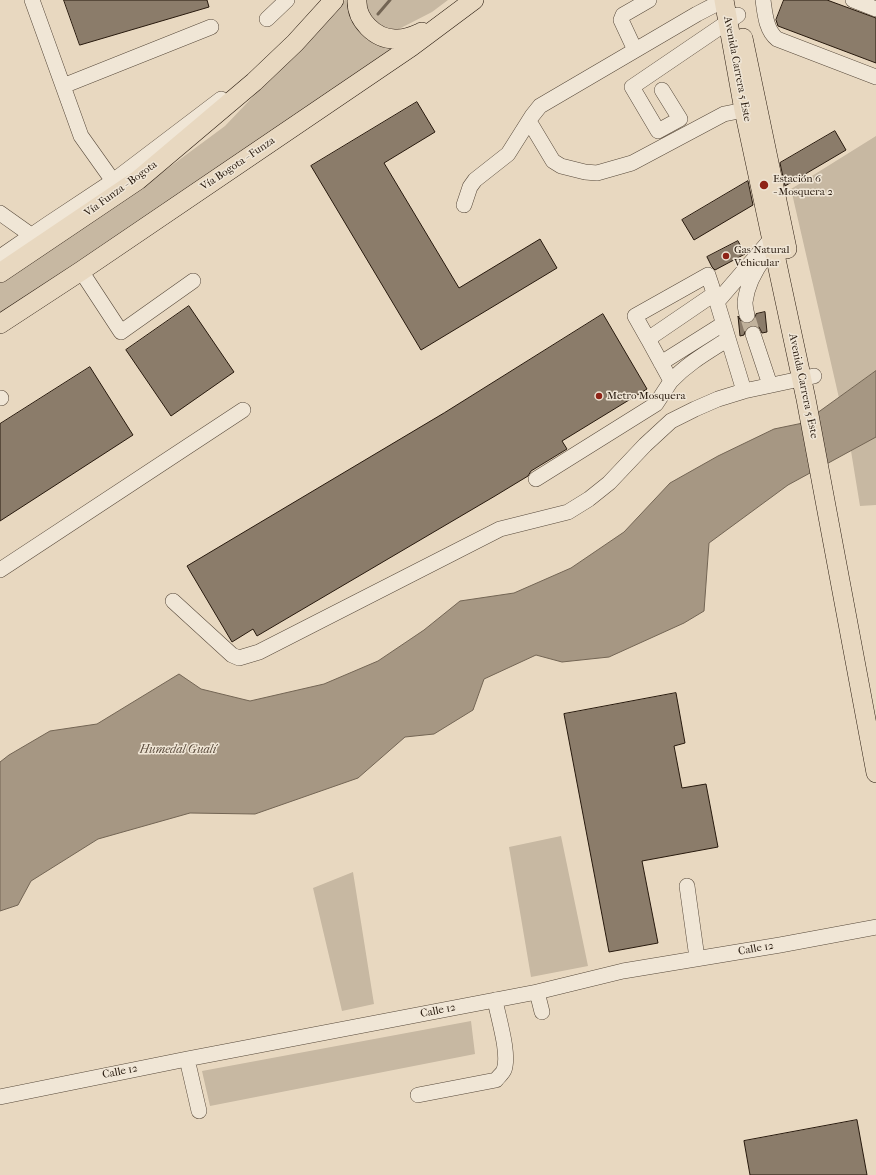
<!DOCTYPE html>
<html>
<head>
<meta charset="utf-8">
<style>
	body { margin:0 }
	canvas { display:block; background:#e8d8c0 }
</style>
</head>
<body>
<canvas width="876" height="1175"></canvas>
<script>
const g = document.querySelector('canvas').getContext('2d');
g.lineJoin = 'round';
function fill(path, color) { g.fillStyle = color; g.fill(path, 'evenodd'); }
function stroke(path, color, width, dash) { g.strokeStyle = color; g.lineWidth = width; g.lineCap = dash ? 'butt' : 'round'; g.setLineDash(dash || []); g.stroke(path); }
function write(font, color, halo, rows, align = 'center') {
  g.font = font + ' "IM FELL French Canon",serif'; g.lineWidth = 3; g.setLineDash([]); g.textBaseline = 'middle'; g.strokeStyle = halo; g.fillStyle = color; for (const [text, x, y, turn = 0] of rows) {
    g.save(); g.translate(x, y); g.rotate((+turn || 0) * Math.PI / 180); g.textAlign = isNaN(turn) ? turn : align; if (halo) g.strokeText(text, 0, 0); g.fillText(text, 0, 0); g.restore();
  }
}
const green = new Path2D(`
	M 345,0 L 349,0 L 353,23 L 367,40 L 396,46 L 0,316 L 0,283 L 86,223 L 148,183 L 225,126 Z
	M 366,0 L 448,0 L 432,12 L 395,31 L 381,29 L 368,16 Z
	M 876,136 L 876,372 L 839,398 L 791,189 Z
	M 876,435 L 876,505 L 860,506 L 851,451 Z
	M 561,836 L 588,966 L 531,977 L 509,847 Z
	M 353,872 L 374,1004 L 342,1011 L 313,888 Z
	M 471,1021 L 475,1054 L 210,1106 L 202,1071 Z`);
const water = new Path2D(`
	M 876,371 L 876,437 L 788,485 L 709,543 L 704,611 L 684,623 L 609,657 L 562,662 L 536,655 L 484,679 L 473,710 L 434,734 L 405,737 L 358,778 L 255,814 L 190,813 L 98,839 L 31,881 L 18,905 L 0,911 L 0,762 L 9,755 L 50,731 L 97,724 L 179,674 L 201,689 L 250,701 L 324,684 L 378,661 L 424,630 L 460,601 L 514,593 L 571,568 L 624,532 L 670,483 L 718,456 L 774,429 L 803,423 Z`);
const stream = new Path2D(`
	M 378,14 L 390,0`);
const building = new Path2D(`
	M 64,0 L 207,0 L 209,7 L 80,45 Z
	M 784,0 L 827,0 L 876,18 L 876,63 L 778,26 L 776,20 Z
	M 417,102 L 435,132 L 384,163 L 459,288 L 540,239 L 557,268 L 421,350 L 311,166 Z
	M 835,131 L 846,150 L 785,186 L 780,163 Z
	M 748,181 L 753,205 L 694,240 L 682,220 Z
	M 738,241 L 745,254 L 715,270 L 712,267 L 707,257 Z
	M 189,306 L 234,372 L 171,416 L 126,350 Z
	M 765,312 L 767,332 L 762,333 L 759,327 L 754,325 L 751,325 L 746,328 L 744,335 L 740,336 L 738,316 L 741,321 L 745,324 L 749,324 L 753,321 L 755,318 L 756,314 Z
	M 603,314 L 647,389 L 562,441 L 567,449 L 531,471 L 528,476 L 495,496 L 257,636 L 253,629 L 232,642 L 187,566 L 444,413 Z
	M 90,367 L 133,435 L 0,521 L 0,424 Z
	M 676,693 L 685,743 L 674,746 L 682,788 L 706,784 L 718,847 L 642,861 L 658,943 L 609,952 L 564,714 Z
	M 857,1120 L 867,1175 L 750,1175 L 744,1141 Z`);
const minorTunnel = new Path2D(`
	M 747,315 L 753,334`);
const minor = new Path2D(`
	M 32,0 L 81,136 L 113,181
	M 763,0 C 765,14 766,30 777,39 L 876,77
	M 853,0 L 876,9
	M 267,19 L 287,0
	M 635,50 L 621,20 L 623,15 L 649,0
	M 63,86 L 211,27
	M 662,90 L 680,119 L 658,131 L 632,87 L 738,15
	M 529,121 L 553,161 L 561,166 L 585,172 L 597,173 L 632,163 L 724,114 L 744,110
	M 464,205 L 470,187 L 475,180 L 508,154 L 532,116 L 540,106 L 697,14 L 724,0
	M 0,213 L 31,235
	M 0,257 L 48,224 L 113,181 L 221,99
	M 81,271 L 121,332 L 193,281
	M 714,294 L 648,339 L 671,381 C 688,363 708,352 728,339
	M 747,315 C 746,311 745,306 745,302 C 747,286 756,269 765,257
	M 753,334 L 770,385
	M 648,339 L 635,316 L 708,275 L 717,302
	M 661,363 L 723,324
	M 744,391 L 717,302 L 772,238
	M 0,398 L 1,398
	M 536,479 L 656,404 L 671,381
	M 0,570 L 243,410
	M 173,601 L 232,655 L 239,658 L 259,652 L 500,529 L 568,512 L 589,499 L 609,483 L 645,445 L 671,421 L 695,409 L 718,399 L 744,391 L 814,376
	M 687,886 L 697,958
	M 537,992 L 542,1012
	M 187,1059 L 199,1111
	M 418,1095 L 496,1080 C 498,1077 503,1073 504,1070 C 510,1054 498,1017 495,1000
	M 0,1097 L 187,1059 L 537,992 L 623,971 L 780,945 L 876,927`);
const major = new Path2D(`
	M 357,0 C 356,20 375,39 395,39 C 405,40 413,36 422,32
	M 724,0 L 744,110 L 806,399 L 876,773
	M 743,38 L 787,249
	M 0,273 L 138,180 L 254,82 L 295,43 L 334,0
	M 0,324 L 81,271 L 411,47 L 474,0`);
const markers = [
	[764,185,5,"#8f2418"],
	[726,256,4,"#8f2418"],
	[599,396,4,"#8f2418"]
];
const streetNames = [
	["Avenida Carrera 5 Este",737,69,79],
	["Vía Bogota - Funza",238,164,-34],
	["Vía Funza - Bogota",121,189,-36],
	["Avenida Carrera 5 Este",803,386,78],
	["Calle 12",756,949,-10],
	["Calle 12",438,1011,-11],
	["Calle 12",120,1072,-11]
];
const poiNames = [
	["Estación 6",773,179],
	["- Mosquera 2",773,192],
	["Gas Natural",734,250],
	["Vehicular",734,263],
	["Metro Mosquera",607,396]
];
const waterNames = [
	["Humedal Gualí",178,750]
];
fill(green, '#c7b8a2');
fill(water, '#a69783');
stroke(water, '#736554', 1);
stroke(stream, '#736554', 3);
fill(building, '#8b7c6a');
stroke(building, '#27190d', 1);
stroke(minorTunnel, '#c1b29c', 15, [15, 8]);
stroke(minor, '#57493a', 16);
stroke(major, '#27190d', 20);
stroke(minor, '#f0e6d6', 15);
stroke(major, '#e8d8c0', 19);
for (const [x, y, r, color] of markers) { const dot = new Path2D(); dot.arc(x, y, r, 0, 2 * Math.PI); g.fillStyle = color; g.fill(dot); stroke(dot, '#f0e6d6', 1.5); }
write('11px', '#27190d', '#f0e6d6', streetNames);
write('11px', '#27190d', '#f0e6d6', poiNames, 'left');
write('italic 12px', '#5a4b3c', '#f0e6d6', waterNames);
</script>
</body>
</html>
